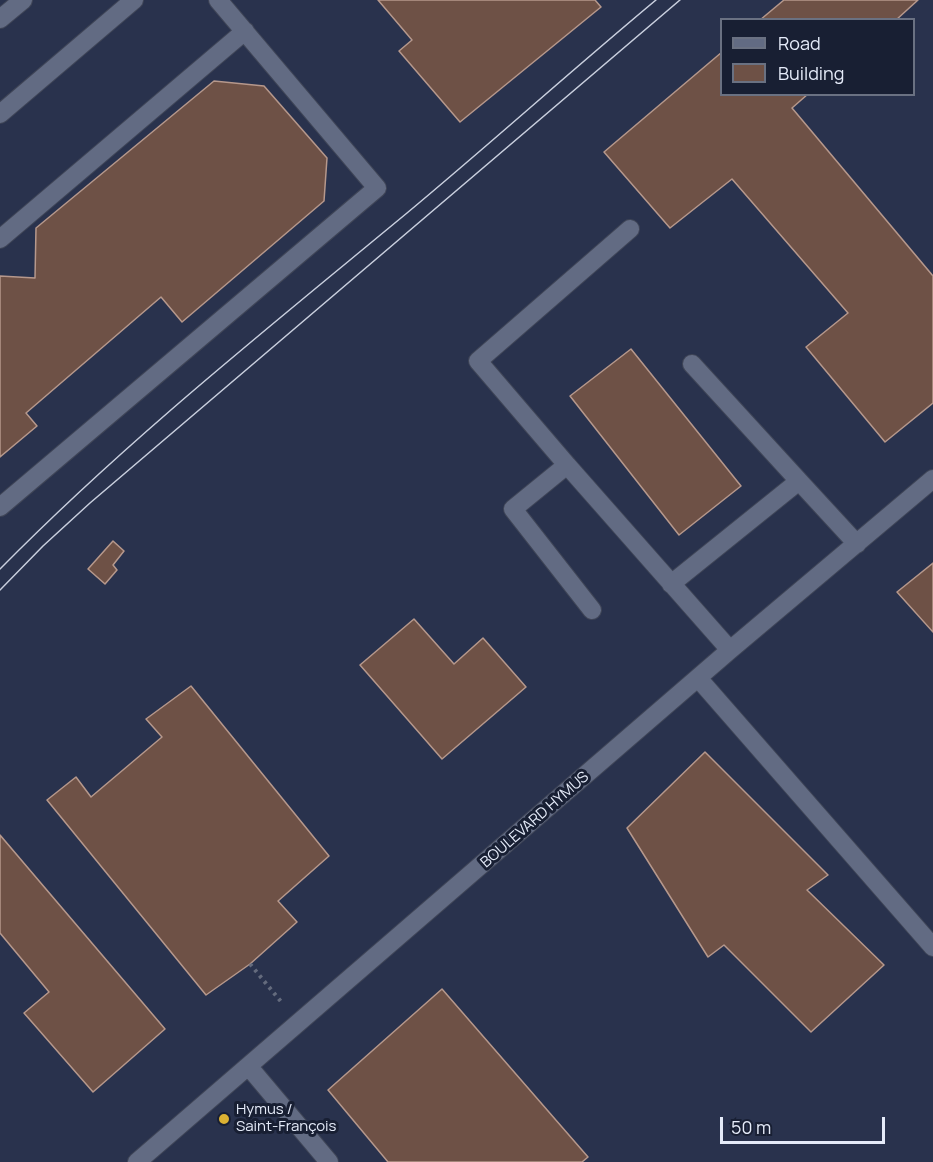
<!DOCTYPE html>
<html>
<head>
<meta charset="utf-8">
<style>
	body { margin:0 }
	#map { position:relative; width:933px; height:1162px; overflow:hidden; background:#22293e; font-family:Manrope,sans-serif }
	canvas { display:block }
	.legend { position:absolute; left:720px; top:18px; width:195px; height:78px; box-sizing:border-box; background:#181f33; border:2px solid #6a7182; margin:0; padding:8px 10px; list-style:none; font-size:18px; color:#e5ebf9 }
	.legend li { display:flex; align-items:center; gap:12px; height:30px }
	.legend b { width:30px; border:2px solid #6a7182 }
	.scale { position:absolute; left:720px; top:1117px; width:165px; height:27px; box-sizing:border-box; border:3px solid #e5ebf9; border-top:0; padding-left:8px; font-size:18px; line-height:21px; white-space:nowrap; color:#e5ebf9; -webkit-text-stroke:4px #181f33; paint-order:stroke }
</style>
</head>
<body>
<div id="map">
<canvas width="933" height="1162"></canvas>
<ul class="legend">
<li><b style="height:8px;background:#626b83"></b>Road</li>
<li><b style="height:16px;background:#6e5146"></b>Building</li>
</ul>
<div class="scale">50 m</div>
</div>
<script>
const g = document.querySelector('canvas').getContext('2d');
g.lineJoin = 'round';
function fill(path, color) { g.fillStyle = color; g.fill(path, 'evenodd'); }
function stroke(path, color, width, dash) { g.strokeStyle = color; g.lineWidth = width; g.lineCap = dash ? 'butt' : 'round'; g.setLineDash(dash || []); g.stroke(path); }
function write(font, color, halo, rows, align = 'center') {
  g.font = font + ' Manrope,sans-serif'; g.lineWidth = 6; g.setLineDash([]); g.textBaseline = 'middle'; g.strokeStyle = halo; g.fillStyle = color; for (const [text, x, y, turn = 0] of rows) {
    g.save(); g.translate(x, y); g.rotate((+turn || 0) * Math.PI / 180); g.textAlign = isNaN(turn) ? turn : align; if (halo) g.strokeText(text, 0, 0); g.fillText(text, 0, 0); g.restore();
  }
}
const built = new Path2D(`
	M 0,0 L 933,0 L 933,1162 L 0,1162 ZM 722,20 L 914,20 L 914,94 L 722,94 Z`);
const building = new Path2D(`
	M 378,0 L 595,0 L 601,7 L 460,122 L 399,51 L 412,40 Z
	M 784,0 L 918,0 L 896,20 L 760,20 Z
	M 722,52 L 722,94 L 808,94 L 792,108 L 933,276 L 933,403 L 885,442 L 806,347 L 848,313 L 732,179 L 670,228 L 604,152 Z
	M 214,81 L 264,86 L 327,158 L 324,201 L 182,322 L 161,297 L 26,413 L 37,426 L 0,457 L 0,276 L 35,278 L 36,228 Z
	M 631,349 L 741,486 L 679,535 L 570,396 Z
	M 113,541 L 124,551 L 113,565 L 117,570 L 105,584 L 88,569 Z
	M 933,563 L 933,632 L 897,592 Z
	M 414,619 L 454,664 L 483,638 L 526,687 L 442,759 L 360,665 Z
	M 191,686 L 329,856 L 278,901 L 297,922 L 250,964 L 206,995 L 47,800 L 76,777 L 91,797 L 162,737 L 146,719 Z
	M 705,752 L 828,875 L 807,890 L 884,965 L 811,1032 L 724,945 L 708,957 L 627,828 Z
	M 0,835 L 165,1029 L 93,1092 L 24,1013 L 49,992 L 0,933 Z
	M 442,989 L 588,1157 L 582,1162 L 388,1162 L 328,1090 Z`);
const path = new Path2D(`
	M 250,964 L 283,1004`);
const minor = new Path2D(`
	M 0,19 L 23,0
	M 0,114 L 134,0
	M 0,239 L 245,31
	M 692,364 L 799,481
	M 567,465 L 478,361 L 630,229
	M 0,507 L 377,188 L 218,0
	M 671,584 L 799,481 L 857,544
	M 592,610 L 513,509 L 567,465 L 730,650
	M 698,678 L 933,947
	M 249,1067 L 329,1162
	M 137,1162 L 730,650 L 933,479`);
const tram = new Path2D(`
	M 0,569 C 127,440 268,328 407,213 C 491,143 572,70 656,0
	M 0,590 L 43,546 L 90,503 L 680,0`);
const markers = [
	[224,1119,6,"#dcb233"]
];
const streetNames = [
	["BOULEVARD HYMUS",535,820,-41]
];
const poiNames = [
	["Hymus /",236,1110],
	["Saint-François",236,1127]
];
fill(built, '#29324d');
fill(building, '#6e5146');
stroke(building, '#b6988c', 1.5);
stroke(minor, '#3f4557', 20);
stroke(path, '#646b7d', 4, [3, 4.5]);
stroke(minor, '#626b83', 18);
stroke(tram, '#c9cfde', 1.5);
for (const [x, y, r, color] of markers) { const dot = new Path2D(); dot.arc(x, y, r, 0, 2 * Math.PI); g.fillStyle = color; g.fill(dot); stroke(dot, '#181f33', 2); }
write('15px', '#e5ebf9', '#181f33', streetNames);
write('15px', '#e5ebf9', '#181f33', poiNames, 'left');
</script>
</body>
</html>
